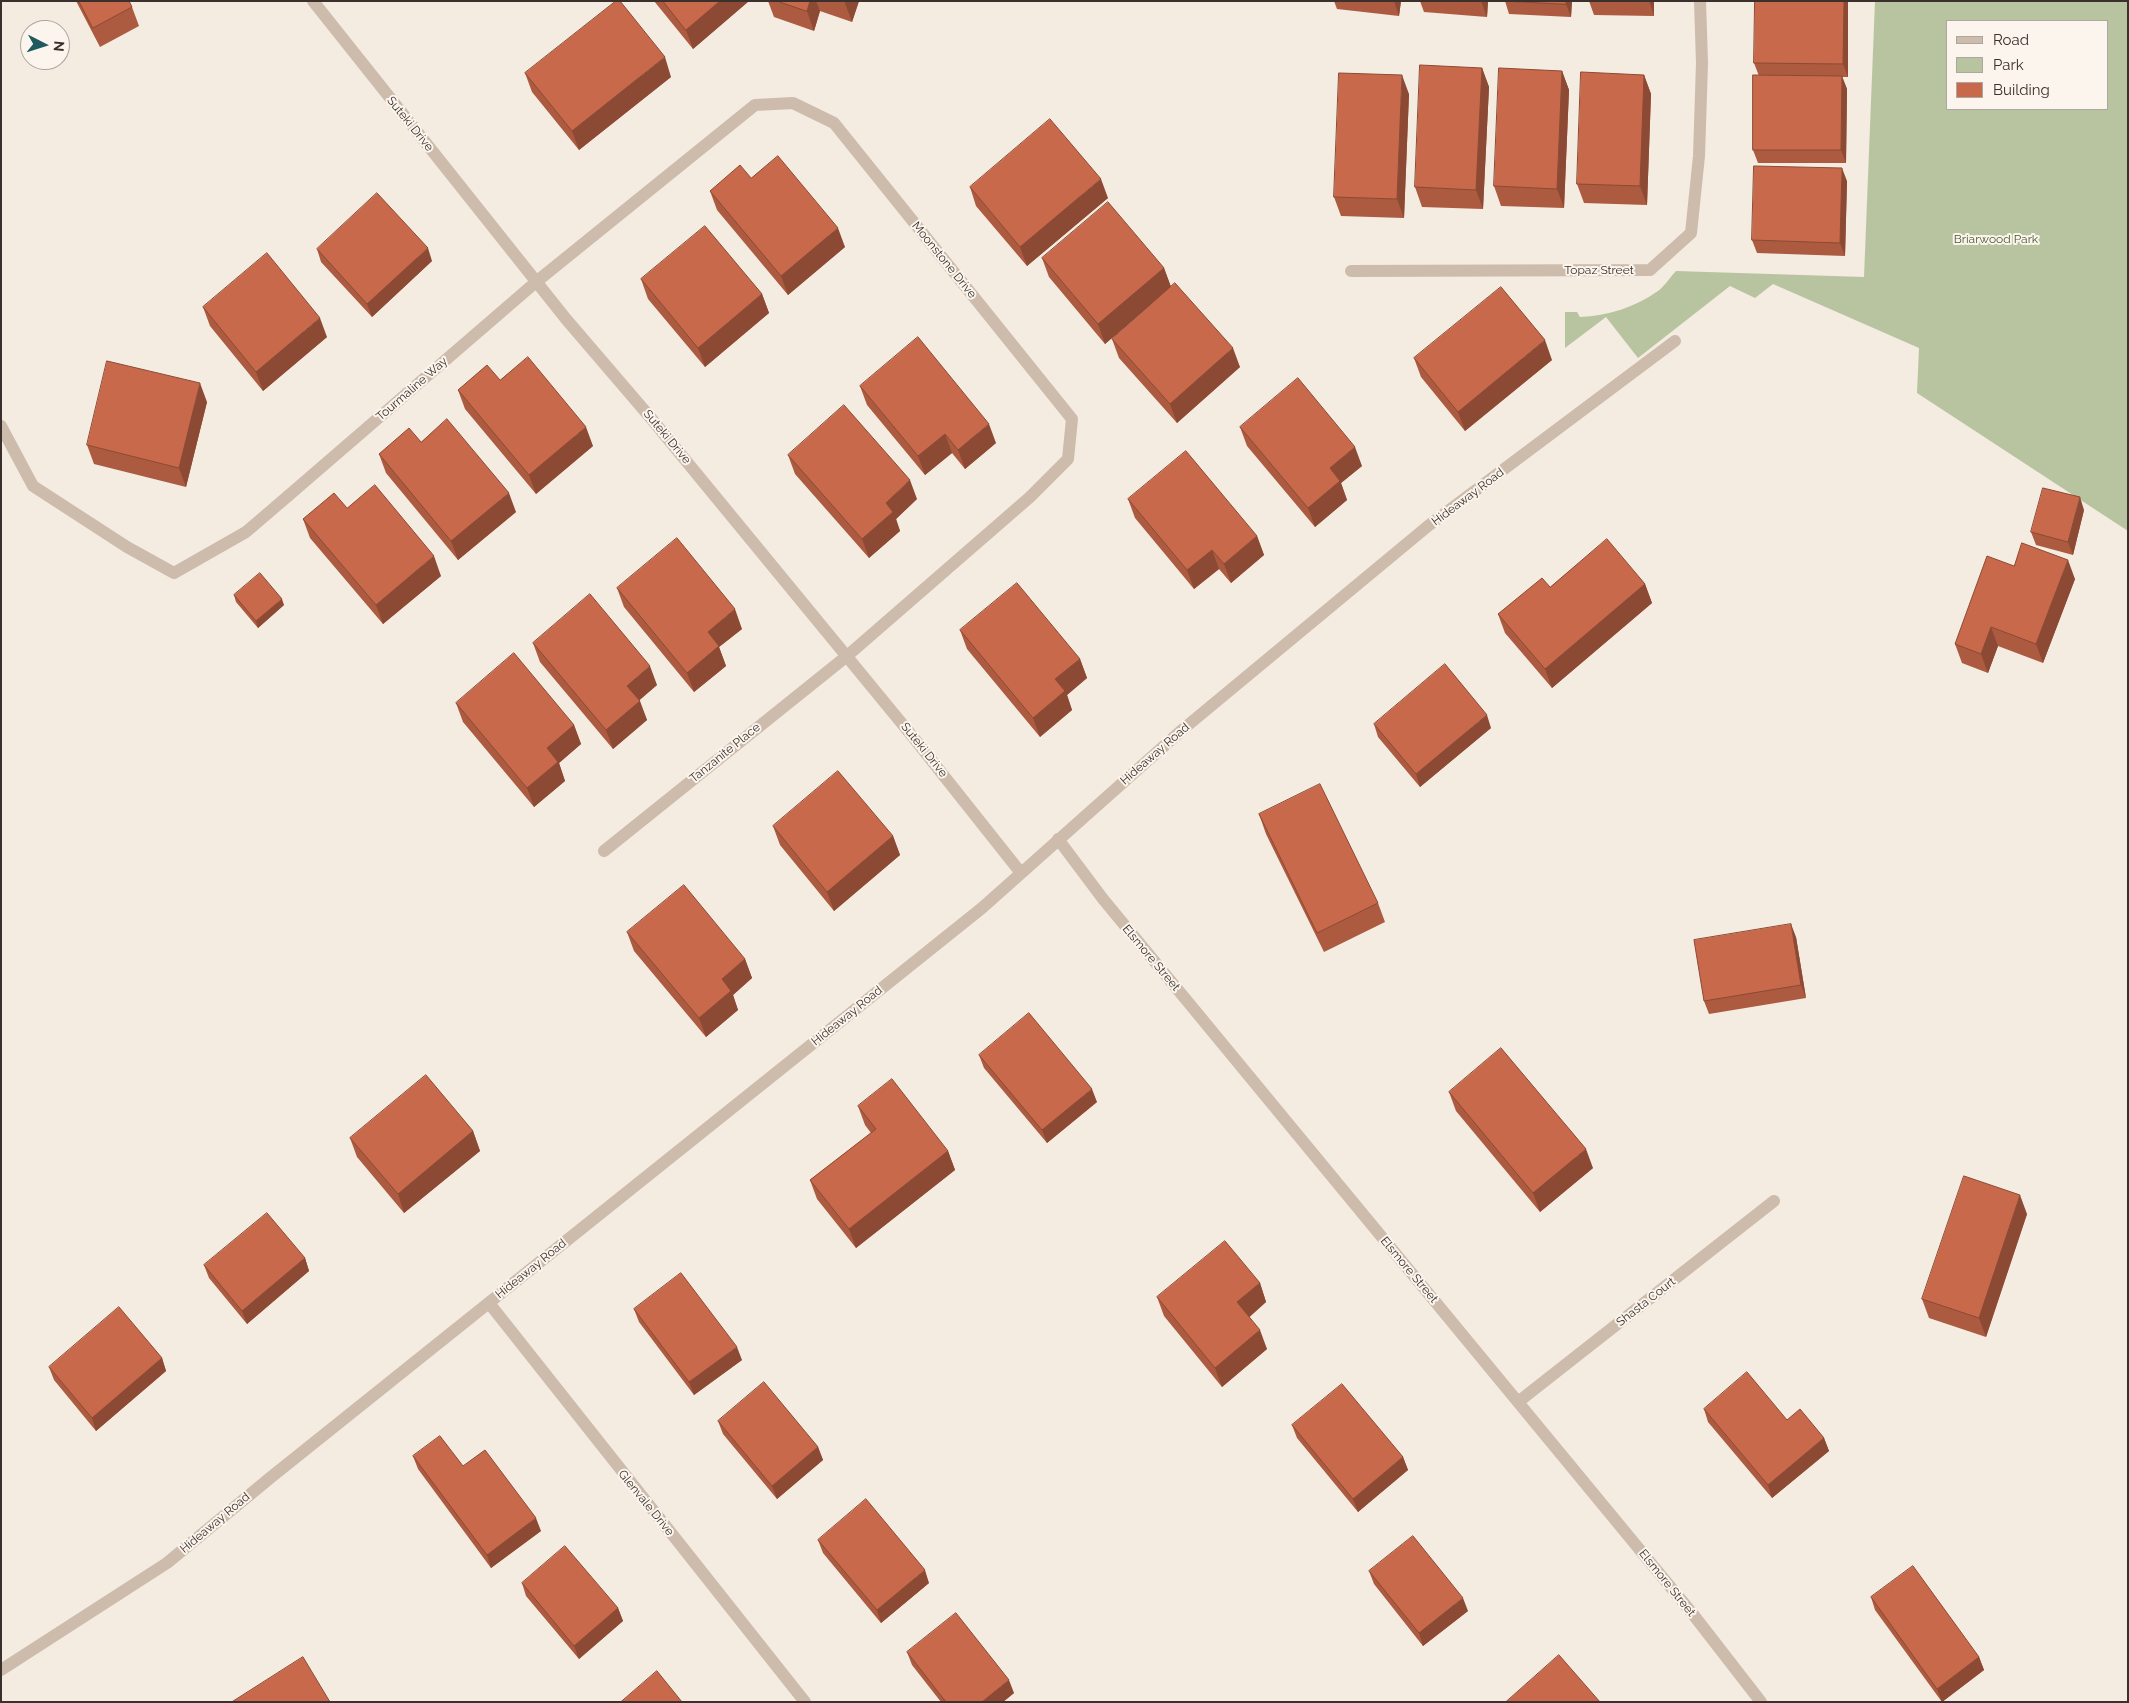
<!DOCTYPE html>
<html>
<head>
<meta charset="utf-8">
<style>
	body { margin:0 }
	#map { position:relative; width:2129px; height:1703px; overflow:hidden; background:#f4ebe1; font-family:Raleway,sans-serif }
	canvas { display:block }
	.frame { position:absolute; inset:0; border:2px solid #3b302b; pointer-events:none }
	.legend { position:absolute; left:1946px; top:20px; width:162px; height:90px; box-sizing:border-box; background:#fbf5ee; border:1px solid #aea6a0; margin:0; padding:6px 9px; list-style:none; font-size:15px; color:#3b302b }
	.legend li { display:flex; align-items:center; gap:10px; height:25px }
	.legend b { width:25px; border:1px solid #aea6a0 }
	.north { position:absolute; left:20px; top:20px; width:50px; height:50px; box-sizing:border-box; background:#fbf5ee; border:1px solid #aea6a0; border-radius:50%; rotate:95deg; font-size:14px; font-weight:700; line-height:20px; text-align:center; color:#3b302b }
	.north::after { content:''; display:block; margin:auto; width:18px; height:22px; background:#1f5a5e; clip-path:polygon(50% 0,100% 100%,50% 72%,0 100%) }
</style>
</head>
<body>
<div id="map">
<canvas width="2129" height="1703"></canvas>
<div class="frame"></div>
<ul class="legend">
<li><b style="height:6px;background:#cdbbac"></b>Road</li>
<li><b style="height:14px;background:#b8c4a0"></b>Park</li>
<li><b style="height:14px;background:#c8694b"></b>Building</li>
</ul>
<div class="north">N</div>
</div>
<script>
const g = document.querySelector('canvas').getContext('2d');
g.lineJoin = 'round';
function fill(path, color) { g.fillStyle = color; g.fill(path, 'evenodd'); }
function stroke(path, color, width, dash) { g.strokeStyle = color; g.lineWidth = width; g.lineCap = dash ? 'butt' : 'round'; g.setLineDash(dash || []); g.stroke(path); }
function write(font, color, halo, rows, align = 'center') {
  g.font = font + ' Raleway,sans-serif'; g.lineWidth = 4; g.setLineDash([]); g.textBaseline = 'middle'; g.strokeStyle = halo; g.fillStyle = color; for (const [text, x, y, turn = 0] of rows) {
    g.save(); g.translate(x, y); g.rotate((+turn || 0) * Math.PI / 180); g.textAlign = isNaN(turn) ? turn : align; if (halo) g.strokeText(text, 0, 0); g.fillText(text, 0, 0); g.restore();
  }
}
const green = new Path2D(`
	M 1875,1 L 2128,1 L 2128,531 L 1917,393 L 1919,348 L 1773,284 L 1755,298 L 1730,286 L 1638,358 L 1606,317 L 1565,348 L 1565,312 L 1577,312 L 1580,317 C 1608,316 1635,307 1658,291 C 1665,286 1670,277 1676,271 L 1864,277 ZM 1948,21 L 2108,21 L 2108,109 L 1948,109 Z`);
const lane = new Path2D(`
	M 1,426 L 33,486 L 127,547 L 174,573 L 246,532 L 288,496`);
const street = new Path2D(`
	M 313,1 L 566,319 L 650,417 L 913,737 L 1021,873
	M 1351,271 L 1650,270 L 1691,233 L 1699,156 L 1702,63 L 1700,1
	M 288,496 L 536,282 L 755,105 L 793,103 L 834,123 L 1072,419 L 1068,459 L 1030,497 L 847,656 L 604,851
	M 1058,839 L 1103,899 L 1692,1613 L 1761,1702
	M 489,1303 L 805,1702
	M 1518,1402 L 1774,1201
	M 1,1670 L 167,1563 L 270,1478 L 982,908 L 1182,730 L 1428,526 L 1675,341`);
const wall = new Path2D(`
	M 76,1 L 129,1 L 132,7 L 139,26 L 100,47 Z
	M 654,1 L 749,1 L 693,49 Z
	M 768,1 L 859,1 L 852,22 L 820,11 L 814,31 L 774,17 Z
	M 1334,1 L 1401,1 L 1399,16 L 1337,9 Z
	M 1420,1 L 1488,1 L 1487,17 L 1424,12 Z
	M 1505,1 L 1572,1 L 1571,17 L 1509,14 Z
	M 1589,1 L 1654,1 L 1654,16 L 1594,15 Z
	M 1848,4 L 1848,77 L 1842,77 L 1847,89 L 1846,163 L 1758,163 L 1753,150 L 1759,76 L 1754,63 Z
	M 1482,68 L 1489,87 L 1483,209 L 1422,207 L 1415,187 Z
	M 1562,71 L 1569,90 L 1564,208 L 1501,206 L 1494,186 Z
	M 525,73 L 671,77 L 579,150 L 532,92 Z
	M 1644,75 L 1651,94 L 1647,205 L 1584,203 L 1577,184 Z
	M 1409,94 L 1404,218 L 1341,216 L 1334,197 Z
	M 751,178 L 845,247 L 788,295 L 717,210 L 710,191 Z
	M 1847,181 L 1845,256 L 1757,253 L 1752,240 Z
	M 970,187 L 1108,198 L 1027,266 L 976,206 Z
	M 317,249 L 432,261 L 372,317 L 321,262 Z
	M 1042,258 L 1164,268 L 1171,287 L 1240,367 L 1177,423 L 1119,358 L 1112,339 L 1146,309 L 1105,344 L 1049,277 Z
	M 641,279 L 762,294 L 769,313 L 705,367 L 648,299 Z
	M 203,307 L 327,337 L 263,391 L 210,326 Z
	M 1414,358 L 1552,360 L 1465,431 L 1421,377 Z
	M 860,386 L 996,443 L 965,469 L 952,453 L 925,475 L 867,405 Z
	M 458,390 L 593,446 L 536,494 L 465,409 Z
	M 207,402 L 186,487 L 94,464 L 87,445 Z
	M 1240,427 L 1362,466 L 1341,483 L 1347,500 L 1315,527 L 1247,446 Z
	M 421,442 L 516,512 L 458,560 L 386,473 L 379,454 Z
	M 788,455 L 917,499 L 896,519 L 900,531 L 869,558 L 795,474 Z
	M 1128,499 L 1257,536 L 1264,555 L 1231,583 L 1219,569 L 1194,589 L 1135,518 Z
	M 2084,510 L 2073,555 L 2036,545 L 2031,532 Z
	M 303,519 L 441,576 L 383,624 L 310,538 Z
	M 2014,566 L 2075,579 L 2043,663 L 1998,646 L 1988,673 L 1962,663 L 1955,644 Z
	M 1645,584 L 1652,603 L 1552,688 L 1505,633 L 1498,614 Z
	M 617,588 L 742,629 L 719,647 L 726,666 L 694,692 L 624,607 Z
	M 234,595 L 284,605 L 258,628 L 236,602 Z
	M 960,630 L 1080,659 L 1087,678 L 1067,695 L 1072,710 L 1040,737 L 967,649 Z
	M 533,643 L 657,685 L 639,700 L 647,720 L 613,749 L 540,662 Z
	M 456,703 L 574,725 L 581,744 L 559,763 L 565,781 L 534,807 L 463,722 Z
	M 1374,724 L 1491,728 L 1420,787 L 1378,737 Z
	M 1259,814 L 1378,903 L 1385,922 L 1324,952 L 1266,834 Z
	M 773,826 L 893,836 L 900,855 L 834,911 L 780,845 Z
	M 627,932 L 745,959 L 752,978 L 733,995 L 738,1010 L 706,1037 L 634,951 Z
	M 1796,937 L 1806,998 L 1709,1014 L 1704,1001 Z
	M 979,1055 L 1097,1102 L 1047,1143 L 984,1068 Z
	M 1449,1092 L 1593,1168 L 1540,1212 L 1456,1111 Z
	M 858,1106 L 948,1151 L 955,1170 L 856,1248 L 817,1199 L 810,1180 L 871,1133 L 865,1125 Z
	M 473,1131 L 480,1151 L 404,1213 L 357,1157 L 350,1138 Z
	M 2027,1214 L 1986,1337 L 1929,1318 L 1922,1299 Z
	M 305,1258 L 309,1271 L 247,1324 L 209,1278 L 204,1265 Z
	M 1260,1283 L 1266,1302 L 1249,1317 L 1267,1349 L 1222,1387 L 1164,1316 L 1157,1297 Z
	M 634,1309 L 742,1360 L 694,1395 L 639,1322 Z
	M 162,1358 L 166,1371 L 96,1431 L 54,1380 L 49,1367 Z
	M 1704,1409 L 1787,1420 L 1824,1438 L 1829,1451 L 1772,1498 L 1708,1422 Z
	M 718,1421 L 818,1447 L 823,1460 L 777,1499 L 723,1434 Z
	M 1292,1425 L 1403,1457 L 1408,1470 L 1358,1512 L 1297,1438 Z
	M 413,1456 L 463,1466 L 541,1531 L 491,1568 L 418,1469 Z
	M 818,1540 L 929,1583 L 881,1623 L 823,1553 Z
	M 1369,1571 L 1468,1611 L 1423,1646 L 1374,1584 Z
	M 522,1583 L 618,1608 L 623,1621 L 579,1659 L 526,1596 Z
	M 1871,1597 L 1979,1657 L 1984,1670 L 1942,1702 L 1875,1610 Z
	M 907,1652 L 1014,1693 L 1003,1702 L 941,1702 L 912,1665 Z`);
const shadedWall = new Path2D(`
	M 720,1 L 749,1 L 693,49 L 686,30 Z
	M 810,1 L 816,1 L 820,11 L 814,31 L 807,11 Z
	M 846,1 L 859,1 L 852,22 L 845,3 Z
	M 1394,1 L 1401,1 L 1399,16 Z
	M 1481,1 L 1488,1 L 1487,17 Z
	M 1566,1 L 1572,1 L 1571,17 L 1566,4 Z
	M 1649,1 L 1654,1 L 1654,16 Z
	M 1844,1 L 1848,1 L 1848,77 L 1843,64 Z
	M 665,57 L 671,77 L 579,150 L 572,131 Z
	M 1482,68 L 1489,87 L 1483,209 L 1476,190 Z
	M 1562,71 L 1569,90 L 1564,208 L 1557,189 Z
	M 1402,75 L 1409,94 L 1404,218 L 1397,199 Z
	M 1644,75 L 1651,94 L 1647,205 L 1640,186 Z
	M 1842,76 L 1847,89 L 1846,163 L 1841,150 Z
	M 1842,168 L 1847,181 L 1845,256 L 1840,243 Z
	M 1101,179 L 1108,198 L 1027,266 L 1020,247 Z
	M 838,228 L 845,247 L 788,295 L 781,276 Z
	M 428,248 L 432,261 L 372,317 L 367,304 Z
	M 1164,268 L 1171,287 L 1105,344 L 1098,324 Z
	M 762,294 L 769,313 L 705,367 L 698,348 Z
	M 320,318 L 327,337 L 263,391 L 256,372 Z
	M 1545,340 L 1552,360 L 1465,431 L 1458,412 Z
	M 1233,348 L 1240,367 L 1177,423 L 1170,404 Z
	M 200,383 L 207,402 L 186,487 L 179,468 Z
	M 989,424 L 996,443 L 965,469 L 958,450 Z
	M 586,427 L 593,446 L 536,494 L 529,475 Z
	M 945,434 L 952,453 L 925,475 L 918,456 Z
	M 1355,447 L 1362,466 L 1341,483 L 1347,500 L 1315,527 L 1308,508 L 1330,468 Z
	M 910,480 L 917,499 L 896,519 L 900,531 L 869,558 L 862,539 L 886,503 Z
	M 509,493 L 516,512 L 458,560 L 451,541 Z
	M 2080,497 L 2084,510 L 2073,555 L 2068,542 Z
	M 1257,536 L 1264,555 L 1231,583 L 1224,564 Z
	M 1212,550 L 1219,569 L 1194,589 L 1187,570 Z
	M 434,556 L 441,576 L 383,624 L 376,605 Z
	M 2068,560 L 2075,579 L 2043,663 L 2036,644 Z
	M 1645,584 L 1652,603 L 1552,688 L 1545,669 Z
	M 282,599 L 284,605 L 258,628 L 256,621 Z
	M 735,609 L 742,629 L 719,647 L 726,666 L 694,692 L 687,673 L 708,632 Z
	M 1991,627 L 1998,646 L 1988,673 L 1981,654 Z
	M 1080,659 L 1087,678 L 1067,695 L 1072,710 L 1040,737 L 1033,718 L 1055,679 Z
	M 650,666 L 657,685 L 634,705 L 627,686 Z
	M 640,701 L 647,720 L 613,749 L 606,730 Z
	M 1487,715 L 1491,728 L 1420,787 L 1416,774 Z
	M 574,725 L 581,744 L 559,763 L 565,781 L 534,807 L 527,788 L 547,748 Z
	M 893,836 L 900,855 L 834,911 L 827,892 Z
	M 1791,924 L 1796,937 L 1806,998 L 1801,985 Z
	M 745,959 L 752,978 L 733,995 L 738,1010 L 706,1037 L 699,1018 L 722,979 Z
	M 1092,1089 L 1097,1102 L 1047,1143 L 1042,1130 Z
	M 473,1131 L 480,1151 L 404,1213 L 398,1194 Z
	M 1586,1149 L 1593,1168 L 1540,1212 L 1533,1193 Z
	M 948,1151 L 955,1170 L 856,1248 L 849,1229 Z
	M 2020,1195 L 2027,1214 L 1986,1337 L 1979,1318 Z
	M 305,1258 L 309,1271 L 247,1324 L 242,1311 Z
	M 1260,1283 L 1266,1302 L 1244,1322 L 1237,1302 Z
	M 1260,1330 L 1267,1349 L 1222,1387 L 1215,1368 Z
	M 737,1347 L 742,1360 L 694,1395 L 689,1382 Z
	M 162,1358 L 166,1371 L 96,1431 L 92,1418 Z
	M 1824,1438 L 1829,1451 L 1772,1498 L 1768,1485 Z
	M 818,1447 L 823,1460 L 777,1499 L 772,1486 Z
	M 1403,1457 L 1408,1470 L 1358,1512 L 1353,1499 Z
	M 536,1518 L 541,1531 L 491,1568 L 487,1555 Z
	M 925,1570 L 929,1583 L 881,1623 L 877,1610 Z
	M 1463,1598 L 1468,1611 L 1423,1646 L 1419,1633 Z
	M 618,1608 L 623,1621 L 579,1659 L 574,1646 Z
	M 1979,1657 L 1984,1670 L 1942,1702 L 1937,1689 Z
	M 1009,1680 L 1014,1693 L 1003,1702 L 982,1702 Z`);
const building = new Path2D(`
	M 79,1 L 129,1 L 132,7 L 93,28 Z
	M 616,1 L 620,1 L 665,57 L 572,131 L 525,73 Z
	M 663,1 L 720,1 L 686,30 Z
	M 777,1 L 810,1 L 807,11 Z
	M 1505,1 L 1566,1 L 1566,4 Z
	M 1755,1 L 1844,1 L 1843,64 L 1754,63 Z
	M 1420,65 L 1482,68 L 1476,190 L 1415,187 Z
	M 1499,68 L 1562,71 L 1557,189 L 1494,186 Z
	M 1581,72 L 1644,75 L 1640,186 L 1577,184 Z
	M 1339,73 L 1402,75 L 1397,199 L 1334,197 Z
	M 1753,75 L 1842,76 L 1841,150 L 1753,150 Z
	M 1050,119 L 1101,179 L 1020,247 L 970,187 Z
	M 778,156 L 838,228 L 781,276 L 710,191 L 740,165 L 751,178 Z
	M 1754,166 L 1842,168 L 1840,243 L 1752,240 Z
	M 377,193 L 428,248 L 367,304 L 317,249 Z
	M 1108,202 L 1164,268 L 1098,324 L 1042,258 Z
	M 705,226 L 762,294 L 698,348 L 641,279 Z
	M 267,253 L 320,318 L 256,372 L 203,307 Z
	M 1175,283 L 1233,348 L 1170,404 L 1112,339 Z
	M 1501,287 L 1545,340 L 1458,412 L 1414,358 Z
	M 918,337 L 989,424 L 958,450 L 945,434 L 918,456 L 860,386 Z
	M 528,357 L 586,427 L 529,475 L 458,390 L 487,365 L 500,380 Z
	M 107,361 L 200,383 L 179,468 L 87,445 Z
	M 1298,378 L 1355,447 L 1330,468 L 1340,481 L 1308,508 L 1240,427 Z
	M 844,405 L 910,480 L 886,503 L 893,512 L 862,539 L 788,455 Z
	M 447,419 L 509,493 L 451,541 L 379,454 L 409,428 L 421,442 Z
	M 1186,451 L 1257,536 L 1224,564 L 1212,550 L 1187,570 L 1128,499 Z
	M 375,485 L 434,556 L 376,605 L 303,519 L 334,493 L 347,508 Z
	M 2043,488 L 2080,497 L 2068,542 L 2031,532 Z
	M 677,538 L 735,609 L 708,632 L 719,646 L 687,673 L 617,588 Z
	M 1607,539 L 1645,584 L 1545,669 L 1498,614 L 1542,578 L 1550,587 Z
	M 2022,543 L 2068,560 L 2036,644 L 1991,627 L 1981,654 L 1955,644 L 1987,556 L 2014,566 Z
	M 260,573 L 282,599 L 256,621 L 234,595 Z
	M 1017,583 L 1080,659 L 1055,679 L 1065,691 L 1033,718 L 960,630 Z
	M 590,594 L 650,666 L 627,686 L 640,701 L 606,730 L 533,643 Z
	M 514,653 L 574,725 L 547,748 L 558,762 L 527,788 L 456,703 Z
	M 1445,664 L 1487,715 L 1416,774 L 1374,724 Z
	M 838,771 L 893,836 L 827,892 L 773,826 Z
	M 1320,784 L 1378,903 L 1317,933 L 1259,814 Z
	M 684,885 L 745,959 L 722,979 L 731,991 L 699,1018 L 627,932 Z
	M 1791,924 L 1801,985 L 1704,1001 L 1694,940 Z
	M 1029,1013 L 1092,1089 L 1042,1130 L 979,1055 Z
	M 1501,1048 L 1586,1149 L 1533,1193 L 1449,1092 Z
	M 426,1075 L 473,1131 L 398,1194 L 350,1138 Z
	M 892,1079 L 948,1151 L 849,1229 L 810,1180 L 876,1129 L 858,1106 Z
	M 1964,1176 L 2020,1195 L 1979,1318 L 1922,1299 Z
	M 267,1213 L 305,1258 L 242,1311 L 204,1265 Z
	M 1225,1241 L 1260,1283 L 1237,1302 L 1260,1330 L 1215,1368 L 1157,1297 Z
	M 681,1273 L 737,1347 L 689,1382 L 634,1309 Z
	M 119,1307 L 162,1358 L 92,1418 L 49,1367 Z
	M 1747,1372 L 1787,1420 L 1800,1409 L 1824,1438 L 1768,1485 L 1704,1409 Z
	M 764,1382 L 818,1447 L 772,1486 L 718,1421 Z
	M 1342,1384 L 1403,1457 L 1353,1499 L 1292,1425 Z
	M 440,1436 L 463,1466 L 485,1450 L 536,1518 L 487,1555 L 413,1456 Z
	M 866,1499 L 925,1570 L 877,1610 L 818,1540 Z
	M 1413,1536 L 1463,1598 L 1419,1633 L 1369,1571 Z
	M 565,1546 L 618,1608 L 574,1646 L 522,1583 Z
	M 1913,1566 L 1979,1657 L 1937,1689 L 1871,1597 Z
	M 956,1613 L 1009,1680 L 982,1702 L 946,1702 L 907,1652 Z
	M 1559,1655 L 1600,1702 L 1506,1702 Z
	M 303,1657 L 330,1702 L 232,1702 Z
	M 657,1671 L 682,1702 L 621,1702 Z`);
const streetNames = [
	["Suteki Drive",410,124,51],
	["Moonstone Drive",944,260,51],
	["Topaz Street",1599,270],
	["Tourmaline Way",412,389,-41],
	["Suteki Drive",667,437,50],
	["Hideaway Road",1468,497,-37],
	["Suteki Drive",924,750,51],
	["Tanzanite Place",725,753,-39],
	["Hideaway Road",1155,754,-41],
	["Elsmore Street",1151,958,50],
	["Hideaway Road",847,1016,-39],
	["Hideaway Road",531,1269,-39],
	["Elsmore Street",1409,1270,50],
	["Shasta Court",1646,1302,-38],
	["Glenvale Drive",646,1503,51],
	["Hideaway Road",215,1523,-40],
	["Elsmore Street",1667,1583,51]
];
const parkNames = [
	["Briarwood Park",1996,239]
];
fill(green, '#b8c4a0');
stroke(lane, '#cdbbac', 12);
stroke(street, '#cdbbac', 12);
fill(wall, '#ac5a40');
fill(shadedWall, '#8c4a34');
fill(building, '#c8694b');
stroke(building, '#8c4a34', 1);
write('12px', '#3b302b', '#fbf5ee', streetNames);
write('12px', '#4a5a2e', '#fbf5ee', parkNames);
</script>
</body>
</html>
